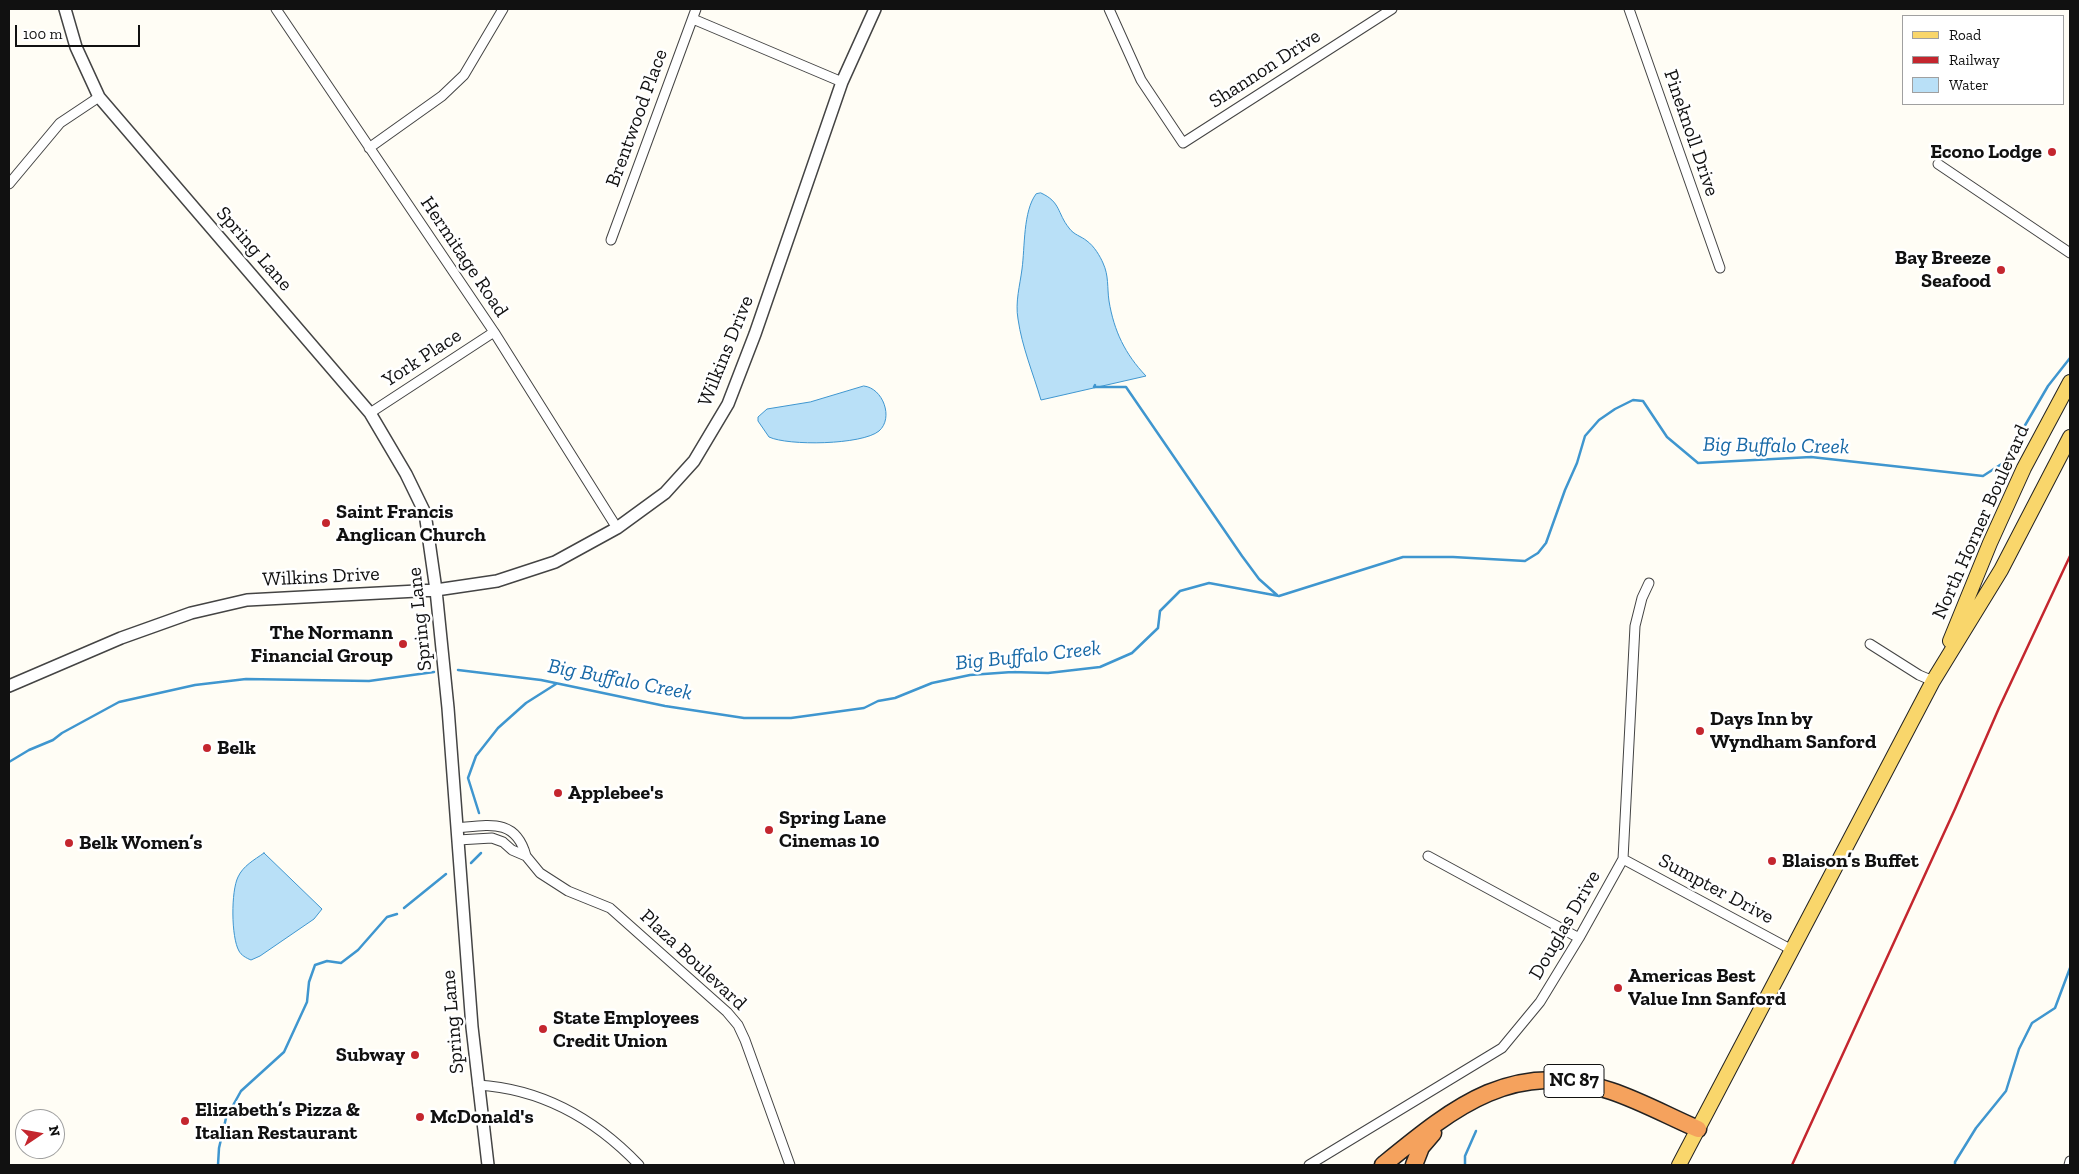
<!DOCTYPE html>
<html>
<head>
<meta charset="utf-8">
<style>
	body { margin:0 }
	#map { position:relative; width:2079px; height:1174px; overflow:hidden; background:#fffdf5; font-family:"Zilla Slab",serif }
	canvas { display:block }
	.frame { position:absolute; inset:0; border:10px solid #111; pointer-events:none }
	.legend { position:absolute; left:1902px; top:15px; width:162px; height:90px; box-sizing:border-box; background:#fff; border:1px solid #a0a0a0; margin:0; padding:6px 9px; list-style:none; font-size:15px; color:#111 }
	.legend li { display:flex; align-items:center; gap:10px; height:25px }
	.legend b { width:25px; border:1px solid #a0a0a0 }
	.north { position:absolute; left:15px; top:1109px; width:50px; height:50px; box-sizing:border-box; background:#fff; border:1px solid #a0a0a0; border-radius:50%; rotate:78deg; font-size:14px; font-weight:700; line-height:20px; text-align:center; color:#111 }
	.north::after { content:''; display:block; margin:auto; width:18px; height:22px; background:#c4262e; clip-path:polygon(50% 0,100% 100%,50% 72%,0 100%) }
	.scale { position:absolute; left:15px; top:25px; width:125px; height:22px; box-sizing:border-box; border:2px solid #111; border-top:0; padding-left:6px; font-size:15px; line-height:18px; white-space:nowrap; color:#111; -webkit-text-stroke:4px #fff; paint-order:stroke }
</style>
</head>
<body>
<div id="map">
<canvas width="2079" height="1174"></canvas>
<div class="frame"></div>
<ul class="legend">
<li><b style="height:6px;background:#f9d66b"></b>Road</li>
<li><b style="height:6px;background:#c4262e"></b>Railway</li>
<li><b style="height:14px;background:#b9e0f7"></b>Water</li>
</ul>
<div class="north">N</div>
<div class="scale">100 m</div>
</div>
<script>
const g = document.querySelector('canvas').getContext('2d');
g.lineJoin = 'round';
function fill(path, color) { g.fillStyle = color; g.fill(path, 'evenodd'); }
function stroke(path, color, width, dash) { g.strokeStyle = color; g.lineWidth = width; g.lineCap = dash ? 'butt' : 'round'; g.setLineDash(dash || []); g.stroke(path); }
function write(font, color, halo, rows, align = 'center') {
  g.font = font + ' "Zilla Slab",serif'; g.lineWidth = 5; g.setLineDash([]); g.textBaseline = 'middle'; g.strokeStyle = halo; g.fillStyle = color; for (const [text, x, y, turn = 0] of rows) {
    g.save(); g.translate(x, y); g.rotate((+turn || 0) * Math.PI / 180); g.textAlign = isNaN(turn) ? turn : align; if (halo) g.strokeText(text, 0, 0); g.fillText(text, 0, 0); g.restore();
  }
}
const water = new Path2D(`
	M 1041,193 C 1061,202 1057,213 1069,228 C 1074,235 1081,236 1087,241 C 1094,246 1100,256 1103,263 C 1109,276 1107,287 1109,301 C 1114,331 1125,354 1146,376 L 1041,400 C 1033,373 1022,347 1018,319 C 1015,302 1020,285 1022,269 C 1025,247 1023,211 1036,194 Z
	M 864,386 C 883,388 894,418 879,431 C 862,445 788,446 769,437 L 758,421 L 758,417 L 767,409 L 810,402 Z
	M 264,853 L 322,909 L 314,919 L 260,956 L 251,960 C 246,958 241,955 239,951 C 231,937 231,891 238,877 C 243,866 254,860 264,853 Z`);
const stream = new Path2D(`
	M 1095,385 L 1094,387 L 1126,387 L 1242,556 L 1259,579 L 1277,595
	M 458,670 L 541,680 L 665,706 L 744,718 L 791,718 L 864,708 L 878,701 L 895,698 L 932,683 L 970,675 L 1012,672 L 1048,673 L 1100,667 L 1132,653 L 1158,628 L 1160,611 L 1180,591 L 1209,583 L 1279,596 L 1403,557 L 1453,557 L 1525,561 L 1538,553 L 1546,543 L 1565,490 L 1577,463 L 1585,436 L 1599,420 L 1615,409 L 1633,400 L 1643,401 L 1667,437 L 1698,463 L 1811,457 L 1983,476 L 2003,463 L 2048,386 L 2070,358
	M 9,762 L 29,750 L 53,740 L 62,733 L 119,702 L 195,685 L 246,679 L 369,681 L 434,672
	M 479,813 L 468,778 L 476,756 L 498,728 L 526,703 L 556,684
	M 471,863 L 481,853
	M 404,908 L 446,874
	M 218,1165 L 219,1148 L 226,1118 L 241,1091 L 284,1052 L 307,1002 L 309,982 L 315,965 L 327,961 L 341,963 L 358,950 L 387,917 L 397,914
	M 1465,1165 L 1465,1156 L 1476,1131
	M 1955,1165 L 1955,1162 L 1976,1128 L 2006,1091 L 2019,1049 L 2032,1023 L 2055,1008 L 2070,968`);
const minor = new Path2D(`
	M 276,9 L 494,332 L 617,528
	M 1109,9 L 1141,80 L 1183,143 L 1392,9
	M 1629,9 L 1720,268
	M 693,19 L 842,82
	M 369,148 L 442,96 L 464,75 L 503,9
	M 1938,164 L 2070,253
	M 9,184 L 60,123 L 99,97
	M 611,240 L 696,9
	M 370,413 L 494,332
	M 1870,644 L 1919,675 L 1933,681
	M 457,828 C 489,825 516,818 526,856
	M 458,840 L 492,838 L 503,842 L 512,850 L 526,856 L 540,873 L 568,891 L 610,908 L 727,1012 L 738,1025 L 745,1040 L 790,1165
	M 1428,856 L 1579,938
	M 1623,859 L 1792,950
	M 478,1085 C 542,1089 595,1119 639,1165
	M 1309,1165 L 1502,1048 L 1540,1002 L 1579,938 L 1623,859 L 1635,626 L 1642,598 L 1649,583
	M 2069,1165 L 2070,1161`);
const tertiary = new Path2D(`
	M 65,9 L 76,47 L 99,97 L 370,413 L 406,474 L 425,513 L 436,590 L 448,708 L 472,1027 L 488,1165
	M 9,686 L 121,638 L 191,613 L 247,600 L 436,590 L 497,581 L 555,562 L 617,528 L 665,493 L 694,461 L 728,404 L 755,334 L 842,82 L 875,9`);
const primary = new Path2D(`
	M 1950,641 L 1990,543 L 2024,468 L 2070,382
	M 1679,1165 L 1933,681 L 2001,570 L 2070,437`);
const motorway = new Path2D(`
	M 1383,1165 C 1454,1107 1514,1057 1611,1091 C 1641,1101 1670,1117 1698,1129
	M 1414,1165 L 1421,1147 L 1433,1133`);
const rail = new Path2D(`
	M 1792,1165 L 1955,809 L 1999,708 L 2070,556`);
const markers = [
	[2052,152,5,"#c4262e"],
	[2001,270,5,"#c4262e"],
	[326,523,5,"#c4262e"],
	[403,644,5,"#c4262e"],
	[1700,731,5,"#c4262e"],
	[207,748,5,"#c4262e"],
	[558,793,5,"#c4262e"],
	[769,830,5,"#c4262e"],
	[69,843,5,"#c4262e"],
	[1772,861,5,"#c4262e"],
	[1618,988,5,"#c4262e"],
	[543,1029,5,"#c4262e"],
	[415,1055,5,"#c4262e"],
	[420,1117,5,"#c4262e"],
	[185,1121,5,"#c4262e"]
];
const shields = [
	[1574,1081,60]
];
const shieldNames = [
	["NC 87",1574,1081]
];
const streetNames = [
	["Shannon Drive",1265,69,-33],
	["Brentwood Place",637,118,-70],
	["Pineknoll Drive",1691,133,71],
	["Spring Lane",254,249,49],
	["Hermitage Road",464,257,56],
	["Wilkins Drive",726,351,-68],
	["York Place",422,358,-33],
	["North Horner Boulevard",1981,522,-66],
	["Wilkins Drive",321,577,-3],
	["Spring Lane",420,619,-96],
	["Sumpter Drive",1716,889,28],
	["Douglas Drive",1565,925,-60],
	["Plaza Boulevard",693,960,43],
	["Spring Lane",453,1022,-95]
];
const poiNames = [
	["Econo Lodge",2042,152,"right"],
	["Bay Breeze",1991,258,"right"],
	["Seafood",1991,281,"right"],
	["Saint Francis",336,512],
	["Anglican Church",336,535],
	["The Normann",393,633,"right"],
	["Financial Group",393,656,"right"],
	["Days Inn by",1710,719],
	["Wyndham Sanford",1710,742],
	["Belk",217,748],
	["Applebee's",568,793],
	["Spring Lane",779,818],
	["Cinemas 10",779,841],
	["Belk Women’s",79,843],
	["Blaison’s Buffet",1782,861],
	["Americas Best",1628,976],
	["Value Inn Sanford",1628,999],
	["State Employees",553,1018],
	["Credit Union",553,1041],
	["Subway",405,1055,"right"],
	["Elizabeth’s Pizza &",195,1110],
	["Italian Restaurant",195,1133],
	["McDonald's",430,1117]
];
const waterNames = [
	["Big Buffalo Creek",1776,446,1],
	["Big Buffalo Creek",1028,656,-6],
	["Big Buffalo Creek",620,680,11]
];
fill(water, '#b9e0f7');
stroke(water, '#3f96cf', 1);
stroke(stream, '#3f96cf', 2.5);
stroke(minor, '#444', 11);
stroke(tertiary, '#444', 14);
stroke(primary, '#222', 16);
stroke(motorway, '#222', 19);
stroke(minor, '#fff', 9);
stroke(tertiary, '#fff', 11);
stroke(primary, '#f9d66b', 14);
stroke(motorway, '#f5a25d', 16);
stroke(rail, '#c4262e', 2.5);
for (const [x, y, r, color] of markers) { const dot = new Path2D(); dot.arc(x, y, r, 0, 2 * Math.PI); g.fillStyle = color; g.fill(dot); stroke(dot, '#fff', 2); }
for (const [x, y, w] of shields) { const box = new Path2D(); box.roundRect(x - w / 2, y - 16.5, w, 33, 4); g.fillStyle = '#fff'; g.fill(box); stroke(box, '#111', 1); }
write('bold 19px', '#111', null, shieldNames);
write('20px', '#111', '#fff', streetNames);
write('bold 20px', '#111', '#fff', poiNames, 'left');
write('italic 21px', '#1768a6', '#fff', waterNames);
</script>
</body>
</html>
